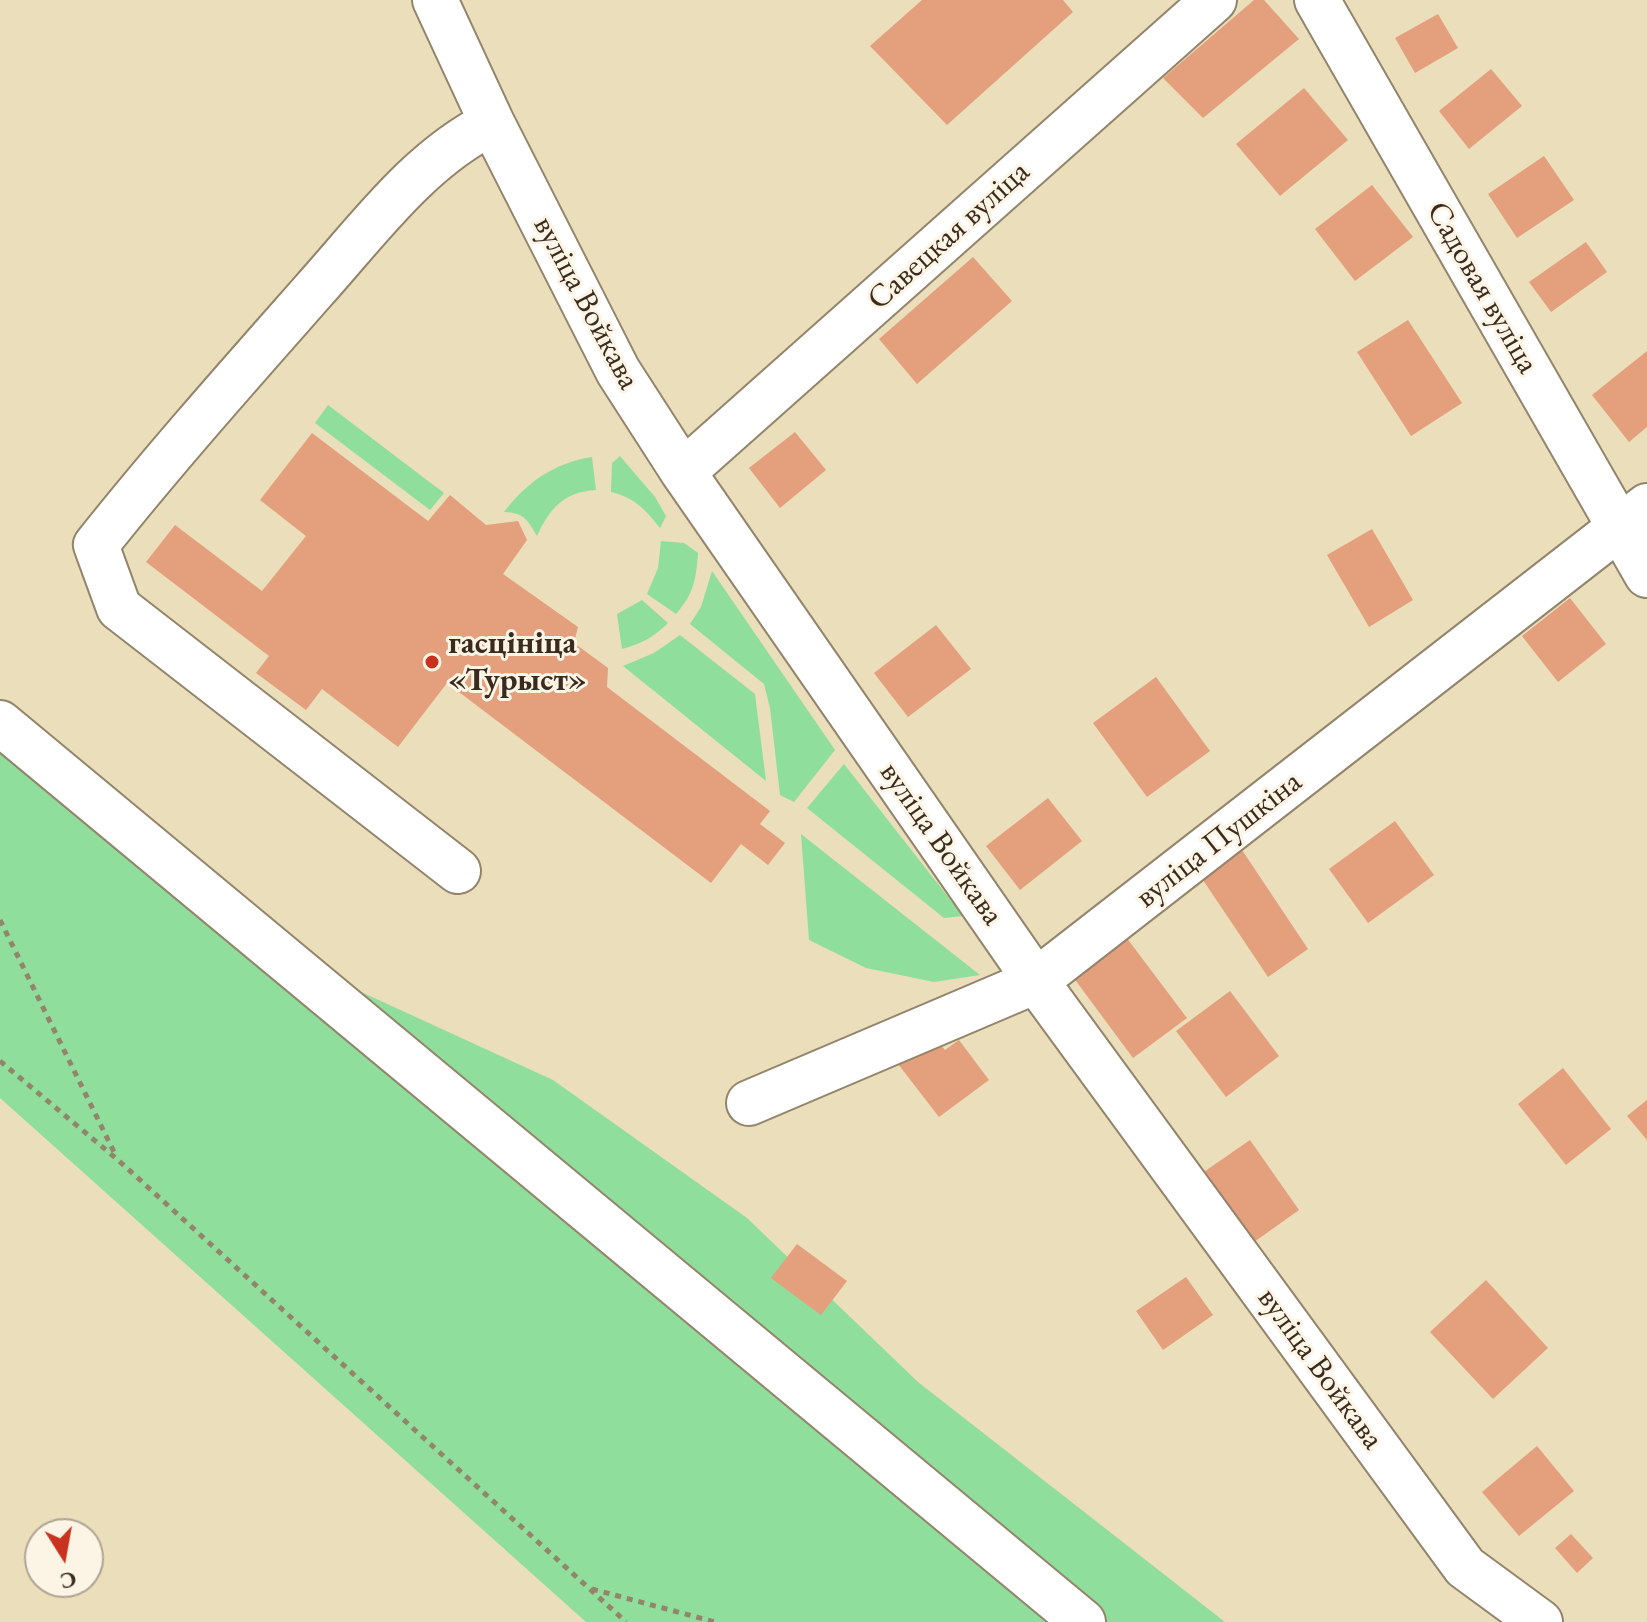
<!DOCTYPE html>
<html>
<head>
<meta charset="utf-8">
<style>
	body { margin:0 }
	#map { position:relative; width:1647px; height:1622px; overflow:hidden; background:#ebdeba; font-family:"EB Garamond",serif }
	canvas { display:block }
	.north { position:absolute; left:24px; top:1518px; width:80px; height:80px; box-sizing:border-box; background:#fcf5e5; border:2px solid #afa495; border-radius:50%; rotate:169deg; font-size:22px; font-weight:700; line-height:32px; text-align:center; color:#3b2a1e }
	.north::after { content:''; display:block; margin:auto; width:28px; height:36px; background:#c8321e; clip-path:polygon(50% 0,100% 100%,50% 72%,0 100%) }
</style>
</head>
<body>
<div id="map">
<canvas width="1647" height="1622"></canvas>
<div class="north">С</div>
</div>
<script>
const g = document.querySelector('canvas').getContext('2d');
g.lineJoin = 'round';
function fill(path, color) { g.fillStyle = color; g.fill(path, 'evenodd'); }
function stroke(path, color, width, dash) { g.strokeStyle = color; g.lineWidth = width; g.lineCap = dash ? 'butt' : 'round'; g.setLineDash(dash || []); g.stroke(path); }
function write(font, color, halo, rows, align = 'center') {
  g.font = font + ' "EB Garamond",serif'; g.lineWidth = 6; g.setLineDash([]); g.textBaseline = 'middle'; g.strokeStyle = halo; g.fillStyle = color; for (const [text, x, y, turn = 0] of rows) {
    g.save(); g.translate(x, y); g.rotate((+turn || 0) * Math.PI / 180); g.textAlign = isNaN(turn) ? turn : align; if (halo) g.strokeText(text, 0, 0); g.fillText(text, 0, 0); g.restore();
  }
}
const green = new Path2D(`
	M 328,405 L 444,493 L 430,510 L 315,423 Z
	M 620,456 L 655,497 L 666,516 L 660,528 C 646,510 634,497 611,492 L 612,463 Z
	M 592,457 L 596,490 C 564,492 550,508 537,536 C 527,519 524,513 504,512 C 527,482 554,463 592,457 Z
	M 661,541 L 684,543 L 698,553 C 696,580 694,593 676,614 L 647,594 L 658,568 Z
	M 712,571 L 835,750 L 794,802 L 780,795 L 770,708 L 764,684 L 690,624 L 701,607 Z
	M 642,600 L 668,623 C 654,637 641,644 622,649 L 617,614 Z
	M 680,635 L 755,694 L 766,781 L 623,666 L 654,653 Z
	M 0,735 L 298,963 L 553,1080 L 747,1218 L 918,1382 L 1225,1622 L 586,1622 L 0,1098 Z
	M 844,764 L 963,916 L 944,918 L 807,808 Z
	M 801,834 L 980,975 L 934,982 L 866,968 L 809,940 Z`);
const building = new Path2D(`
	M 922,0 L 1063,0 L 1073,12 L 947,125 L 870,46 Z
	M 1254,0 L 1264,0 L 1299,39 L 1203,118 L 1163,78 Z
	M 1438,14 L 1458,48 L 1415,73 L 1395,38 Z
	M 1491,69 L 1522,106 L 1469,149 L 1439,111 Z
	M 1304,88 L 1348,140 L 1280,196 L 1236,144 Z
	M 1544,156 L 1574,200 L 1517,238 L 1488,194 Z
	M 1372,185 L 1413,237 L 1355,281 L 1315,229 Z
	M 1586,242 L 1607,272 L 1551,312 L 1529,282 Z
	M 973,257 L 1012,301 L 917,384 L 879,339 Z
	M 1408,320 L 1462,403 L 1411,436 L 1357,352 Z
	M 1647,351 L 1647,427 L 1629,442 L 1592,395 Z
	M 795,432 L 826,470 L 780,508 L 749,468 Z
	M 312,433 L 428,521 L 450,495 L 486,525 L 518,521 L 527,540 L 503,574 L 578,627 L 574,643 L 608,668 L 607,687 L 770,811 L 760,824 L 785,843 L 768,865 L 741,844 L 711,883 L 447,683 L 398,747 L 322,689 L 306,710 L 256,673 L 269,656 L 146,562 L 175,525 L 262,591 L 306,536 L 260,500 Z
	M 1372,529 L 1413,600 L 1369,627 L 1327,555 Z
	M 1570,598 L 1606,644 L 1558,682 L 1522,636 Z
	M 936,625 L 971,669 L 908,717 L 874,673 Z
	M 1156,677 L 1210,751 L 1147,797 L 1093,723 Z
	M 1048,798 L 1082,841 L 1020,890 L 986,846 Z
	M 1395,821 L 1434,875 L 1368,923 L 1329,869 Z
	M 1240,847 L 1308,949 L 1268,977 L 1199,874 Z
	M 1126,937 L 1187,1018 L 1133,1058 L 1073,977 Z
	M 1230,991 L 1279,1056 L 1226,1097 L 1176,1031 Z
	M 934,1036 L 945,1050 L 959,1040 L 989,1080 L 939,1117 L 898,1064 Z
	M 1563,1068 L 1611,1129 L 1566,1165 L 1518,1104 Z
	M 1647,1100 L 1647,1140 L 1627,1116 Z
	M 1250,1140 L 1299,1210 L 1247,1247 L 1198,1176 Z
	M 797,1244 L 847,1281 L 821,1315 L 771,1278 Z
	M 1186,1277 L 1213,1315 L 1163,1350 L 1136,1311 Z
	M 1486,1280 L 1548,1348 L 1493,1399 L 1430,1332 Z
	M 1537,1446 L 1574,1491 L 1519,1536 L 1482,1492 Z
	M 1571,1534 L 1593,1558 L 1577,1573 L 1555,1548 Z`);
const path = new Path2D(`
	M 0,920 L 116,1156
	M 0,1061 L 118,1160 L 626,1622
	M 592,1589 L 715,1622`);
const minor = new Path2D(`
	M 435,0 L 492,123 L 618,371 L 683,472 L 1036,981 L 1465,1567 L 1540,1622
	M 1317,0 L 1647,575
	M 683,472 L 1214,0
	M 0,723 L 1083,1622
	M 458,871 L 119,608 L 96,545 C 166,457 241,373 315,289 C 368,230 420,158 492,123
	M 749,1103 L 1036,981 L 1647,506`);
const markers = [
	[432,662,8,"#c8321e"]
];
const streetNames = [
	["Савецкая вуліца",949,236,-42],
	["Садовая вуліца",1482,288,60],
	["вуліца Войкава",586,303,62],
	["вуліца Пушкіна",1219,840,-38],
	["вуліца Войкава",941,844,55],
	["вуліца Войкава",1320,1369,54]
];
const poiNames = [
	["гасцініца",448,644],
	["«Турыст»",448,681]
];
fill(green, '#90de9b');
fill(building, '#e49f7c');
stroke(minor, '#93846c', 48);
stroke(path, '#93846c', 5, [6, 6]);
stroke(minor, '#fff', 44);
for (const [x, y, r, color] of markers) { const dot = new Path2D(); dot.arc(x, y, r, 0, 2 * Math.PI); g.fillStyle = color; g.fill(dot); stroke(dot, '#fcf5e5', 3); }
write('32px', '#3b2a1e', '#fcf5e5', streetNames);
write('bold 32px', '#3b2a1e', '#fcf5e5', poiNames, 'left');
</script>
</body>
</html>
